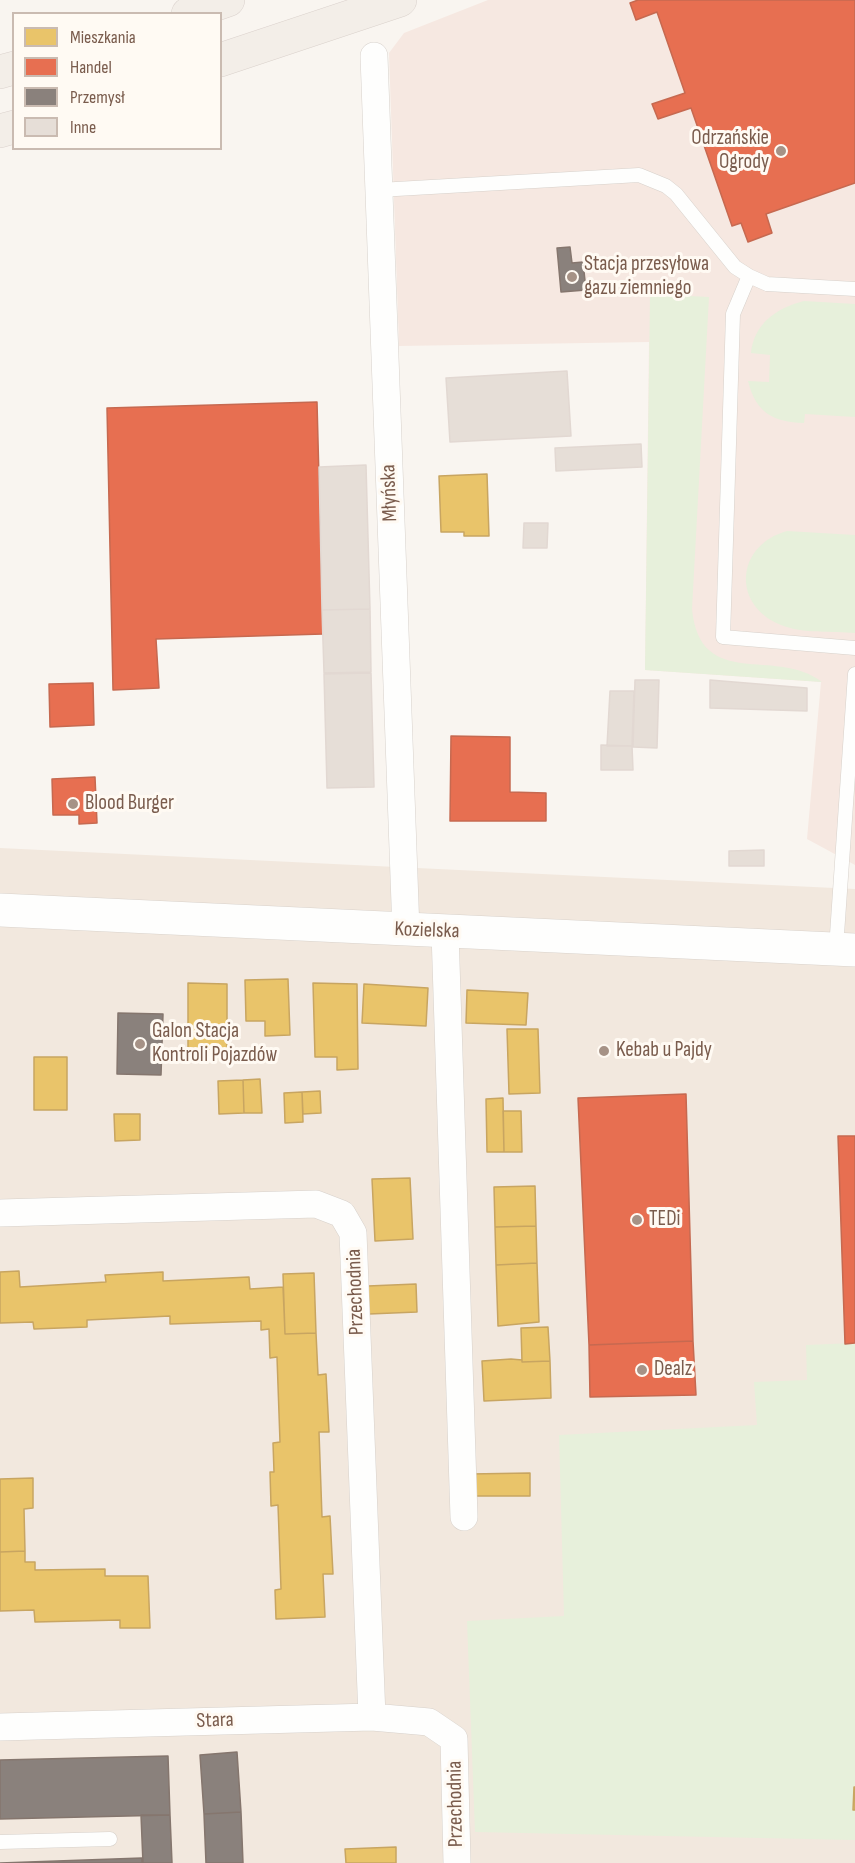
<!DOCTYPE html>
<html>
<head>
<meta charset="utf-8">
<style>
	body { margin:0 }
	#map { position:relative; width:855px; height:1863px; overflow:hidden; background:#f9f5f0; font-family:"Sofia Sans Condensed",sans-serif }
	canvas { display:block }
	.legend { position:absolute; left:12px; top:12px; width:210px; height:138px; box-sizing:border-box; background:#fffaf3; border:2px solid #cabbb1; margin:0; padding:8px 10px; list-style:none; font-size:18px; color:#7a5c4d }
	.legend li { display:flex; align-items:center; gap:12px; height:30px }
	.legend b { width:30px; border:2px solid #cabbb1 }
</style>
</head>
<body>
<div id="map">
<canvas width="855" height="1863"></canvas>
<ul class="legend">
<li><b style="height:16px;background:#e9c46a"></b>Mieszkania</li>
<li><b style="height:16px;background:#e76f51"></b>Handel</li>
<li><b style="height:16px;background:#8a817c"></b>Przemysł</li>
<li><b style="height:16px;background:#e6ded7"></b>Inne</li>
</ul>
</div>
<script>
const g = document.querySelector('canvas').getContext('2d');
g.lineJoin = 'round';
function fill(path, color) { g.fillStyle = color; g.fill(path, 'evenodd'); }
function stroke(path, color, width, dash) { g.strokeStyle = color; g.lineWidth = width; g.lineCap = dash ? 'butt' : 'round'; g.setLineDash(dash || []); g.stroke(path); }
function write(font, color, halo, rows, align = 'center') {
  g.font = font + ' "Sofia Sans Condensed",sans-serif'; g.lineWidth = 6; g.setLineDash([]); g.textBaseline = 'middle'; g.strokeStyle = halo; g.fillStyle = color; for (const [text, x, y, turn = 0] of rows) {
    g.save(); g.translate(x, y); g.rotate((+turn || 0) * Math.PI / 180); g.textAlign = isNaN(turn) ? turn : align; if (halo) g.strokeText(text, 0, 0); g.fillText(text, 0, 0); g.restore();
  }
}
const residential = new Path2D(`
	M 0,848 L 855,889 L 855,1863 L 0,1863 Z`);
const commercial = new Path2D(`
	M 488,0 L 855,0 L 855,865 L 807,839 L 821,682 L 645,670 L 649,342 L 399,346 L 389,53 L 404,33 Z`);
const green = new Path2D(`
	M 650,294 L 709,297 L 692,609 C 700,692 776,646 822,682 L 645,670 Z
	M 804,301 L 855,304 L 855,417 L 805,414 L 804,423 C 773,422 756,413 748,381 L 769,382 L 770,355 L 751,353 C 754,324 776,308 804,301 Z
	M 787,531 L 855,535 L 855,633 C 832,631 803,634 781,625 C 731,605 736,545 787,531 Z
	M 855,1343 L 855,1840 L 475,1832 L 467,1621 L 564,1616 L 559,1435 L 757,1425 L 754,1382 L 807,1380 L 806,1345 Z`);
const homes = new Path2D(`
	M 487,474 L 489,536 L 464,536 L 464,532 L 441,532 L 439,476 Z
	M 288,979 L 290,1035 L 265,1036 L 265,1021 L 246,1021 L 245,980 Z
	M 188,983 L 227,984 L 227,1052 L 188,1052 Z
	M 313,983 L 357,984 L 358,1069 L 337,1070 L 337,1057 L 315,1057 Z
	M 364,984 L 428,988 L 426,1026 L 362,1023 Z
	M 467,990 L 528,993 L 526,1025 L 466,1023 Z
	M 507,1029 L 538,1029 L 540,1093 L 509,1094 Z
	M 34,1057 L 67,1057 L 67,1110 L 34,1110 Z
	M 260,1079 L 262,1113 L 244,1113 L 243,1080 Z
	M 243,1080 L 244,1113 L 219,1114 L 218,1081 Z
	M 320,1091 L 321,1113 L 303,1114 L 302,1092 Z
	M 302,1092 L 303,1122 L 285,1123 L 284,1093 Z
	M 503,1098 L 504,1152 L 487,1152 L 486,1099 Z
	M 503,1111 L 521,1111 L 522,1152 L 504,1152 Z
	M 114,1114 L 140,1114 L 140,1140 L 115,1141 Z
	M 410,1178 L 413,1239 L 375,1241 L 372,1179 Z
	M 535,1186 L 536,1226 L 495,1227 L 494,1187 Z
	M 536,1226 L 537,1263 L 496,1265 L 495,1227 Z
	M 537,1263 L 539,1322 L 498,1326 L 496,1265 Z
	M 19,1271 L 20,1287 L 106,1282 L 105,1275 L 163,1272 L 163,1281 L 249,1277 L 250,1289 L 283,1287 L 285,1334 L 316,1333 L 318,1375 L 326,1374 L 329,1432 L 319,1432 L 322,1517 L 330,1516 L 333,1574 L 323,1574 L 325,1617 L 276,1619 L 275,1590 L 281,1589 L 278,1505 L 271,1506 L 270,1472 L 274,1472 L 273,1443 L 280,1442 L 277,1357 L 270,1358 L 269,1329 L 261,1330 L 261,1321 L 170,1324 L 170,1316 L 87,1320 L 87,1327 L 34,1329 L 33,1322 L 0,1323 L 0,1272 Z
	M 314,1273 L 316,1333 L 285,1334 L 283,1274 Z
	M 416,1284 L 417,1312 L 369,1314 L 368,1286 Z
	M 548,1327 L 550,1361 L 522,1362 L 521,1328 Z
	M 511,1359 L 522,1360 L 522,1362 L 550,1361 L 551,1398 L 484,1401 L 482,1361 Z
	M 530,1473 L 530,1496 L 470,1496 L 470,1474 Z
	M 33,1478 L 33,1508 L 24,1509 L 25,1551 L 0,1552 L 0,1479 Z
	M 25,1551 L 25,1562 L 35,1562 L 35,1570 L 105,1569 L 105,1576 L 148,1576 L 150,1628 L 120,1628 L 120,1620 L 35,1622 L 34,1610 L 0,1611 L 0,1552 Z
	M 854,1787 L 855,1787 L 855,1810 L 853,1810 Z
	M 396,1847 L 396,1863 L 346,1863 L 345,1849 Z`);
const shops = new Path2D(`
	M 638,0 L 855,0 L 855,183 L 766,214 L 772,233 L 748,242 L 741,223 L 732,226 L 691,108 L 658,119 L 652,104 L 685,93 L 657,12 L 636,20 L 630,3 Z
	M 317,402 L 323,634 L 156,639 L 159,688 L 113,690 L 107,408 Z
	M 93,683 L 94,725 L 50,727 L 49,684 Z
	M 451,736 L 510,737 L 510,792 L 546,793 L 546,821 L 450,821 Z
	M 95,777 L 97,823 L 79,824 L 79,815 L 53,815 L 52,779 Z
	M 686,1094 L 693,1341 L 589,1345 L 578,1098 Z
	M 838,1136 L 855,1136 L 855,1343 L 845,1344 Z
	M 693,1341 L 696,1395 L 590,1397 L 589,1345 Z`);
const industry = new Path2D(`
	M 570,247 L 572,263 L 583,262 L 586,290 L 561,292 L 557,248 Z
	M 118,1013 L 163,1014 L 161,1075 L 117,1074 Z
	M 237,1752 L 241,1812 L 204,1814 L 200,1755 Z
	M 168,1756 L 170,1815 L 0,1819 L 0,1760 Z
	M 241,1812 L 243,1863 L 206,1863 L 204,1814 Z
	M 141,1815 L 170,1815 L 172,1863 L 143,1863 Z
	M 142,1858 L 142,1863 L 0,1863 Z`);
const building = new Path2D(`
	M 567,371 L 571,436 L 450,442 L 446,378 Z
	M 641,444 L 642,467 L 556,471 L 555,448 Z
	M 366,465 L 370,609 L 322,610 L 319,467 Z
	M 524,523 L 548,523 L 547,548 L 523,548 Z
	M 370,609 L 371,672 L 324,673 L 322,610 Z
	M 371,673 L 374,787 L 327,788 L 324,674 Z
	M 635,680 L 659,680 L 657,748 L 633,747 Z
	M 710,680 L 807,688 L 807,711 L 710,708 Z
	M 610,691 L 634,691 L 632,746 L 607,746 Z
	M 601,745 L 632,746 L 633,770 L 601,770 Z
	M 764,850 L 764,866 L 729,866 L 729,851 Z`);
const service = new Path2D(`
	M 379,190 L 639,175 L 666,186 L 676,194 L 735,267 L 749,276
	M 855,289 L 767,284 L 749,276 L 733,314 L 723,637 L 855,648
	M 836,949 L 855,674
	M 0,1842 L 110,1839`);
const minor = new Path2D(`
	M 374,56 L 406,931
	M 445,932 L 464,1517
	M 0,1213 L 316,1204 L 342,1214 L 353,1233 L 372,1717
	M 0,1727 L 372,1717 L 429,1722 L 454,1739 L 457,1863`);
const secondary = new Path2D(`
	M 0,910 L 855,950`);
const primary = new Path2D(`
	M 188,14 L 228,0
	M 220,60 L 400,0
	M 0,72 L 14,68
	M 0,131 L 14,127`);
const markers = [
	[781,151,6,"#a69286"],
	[572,277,6,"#a69286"],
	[73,804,6,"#a69286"],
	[140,1044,6,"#a69286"],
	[604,1051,6,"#a69286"],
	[637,1220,6,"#a69286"],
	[642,1370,6,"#a69286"]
];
const poiNames = [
	["Odrzańskie",769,139,"right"],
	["Ogrody",769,163,"right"],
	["Stacja przesyłowa",584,265],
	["gazu ziemniego",584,289],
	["Blood Burger",85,804],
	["Galon Stacja",152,1032],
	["Kontroli Pojazdów",152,1056],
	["Kebab u Pajdy",616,1051],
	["TEDi",649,1220],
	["Dealz",654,1370]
];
const streetNames = [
	["Młyńska",390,493,-92],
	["Kozielska",427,931,2],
	["Przechodnia",356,1292,-92],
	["Stara",215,1721,-2],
	["Przechodnia",456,1804,-91]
];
fill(residential, '#f2e8de');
fill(commercial, '#f6e8e1');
fill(green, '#e7f0db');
fill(homes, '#e9c46a');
stroke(homes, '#c8a561', 1.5);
fill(shops, '#e76f51');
stroke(shops, '#c66950', 1.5);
fill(industry, '#8a817c');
stroke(industry, '#85766e', 1.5);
fill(building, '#e6ded7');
stroke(building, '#e2d8d2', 1.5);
stroke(service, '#d7d1cb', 15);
stroke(minor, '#d7d1cb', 28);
stroke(secondary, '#d9d2cb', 34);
stroke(primary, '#dad1cc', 34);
stroke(service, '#fefefd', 14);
stroke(minor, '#fefefd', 27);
stroke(secondary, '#fefefd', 33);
stroke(primary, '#f3eee8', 33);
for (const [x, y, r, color] of markers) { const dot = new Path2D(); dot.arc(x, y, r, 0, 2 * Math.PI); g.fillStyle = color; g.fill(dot); stroke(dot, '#fffaf3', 2); }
write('21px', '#7a5c4d', '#fffaf3', poiNames, 'left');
write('21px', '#7a5c4d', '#fffaf3', streetNames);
</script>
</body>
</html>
